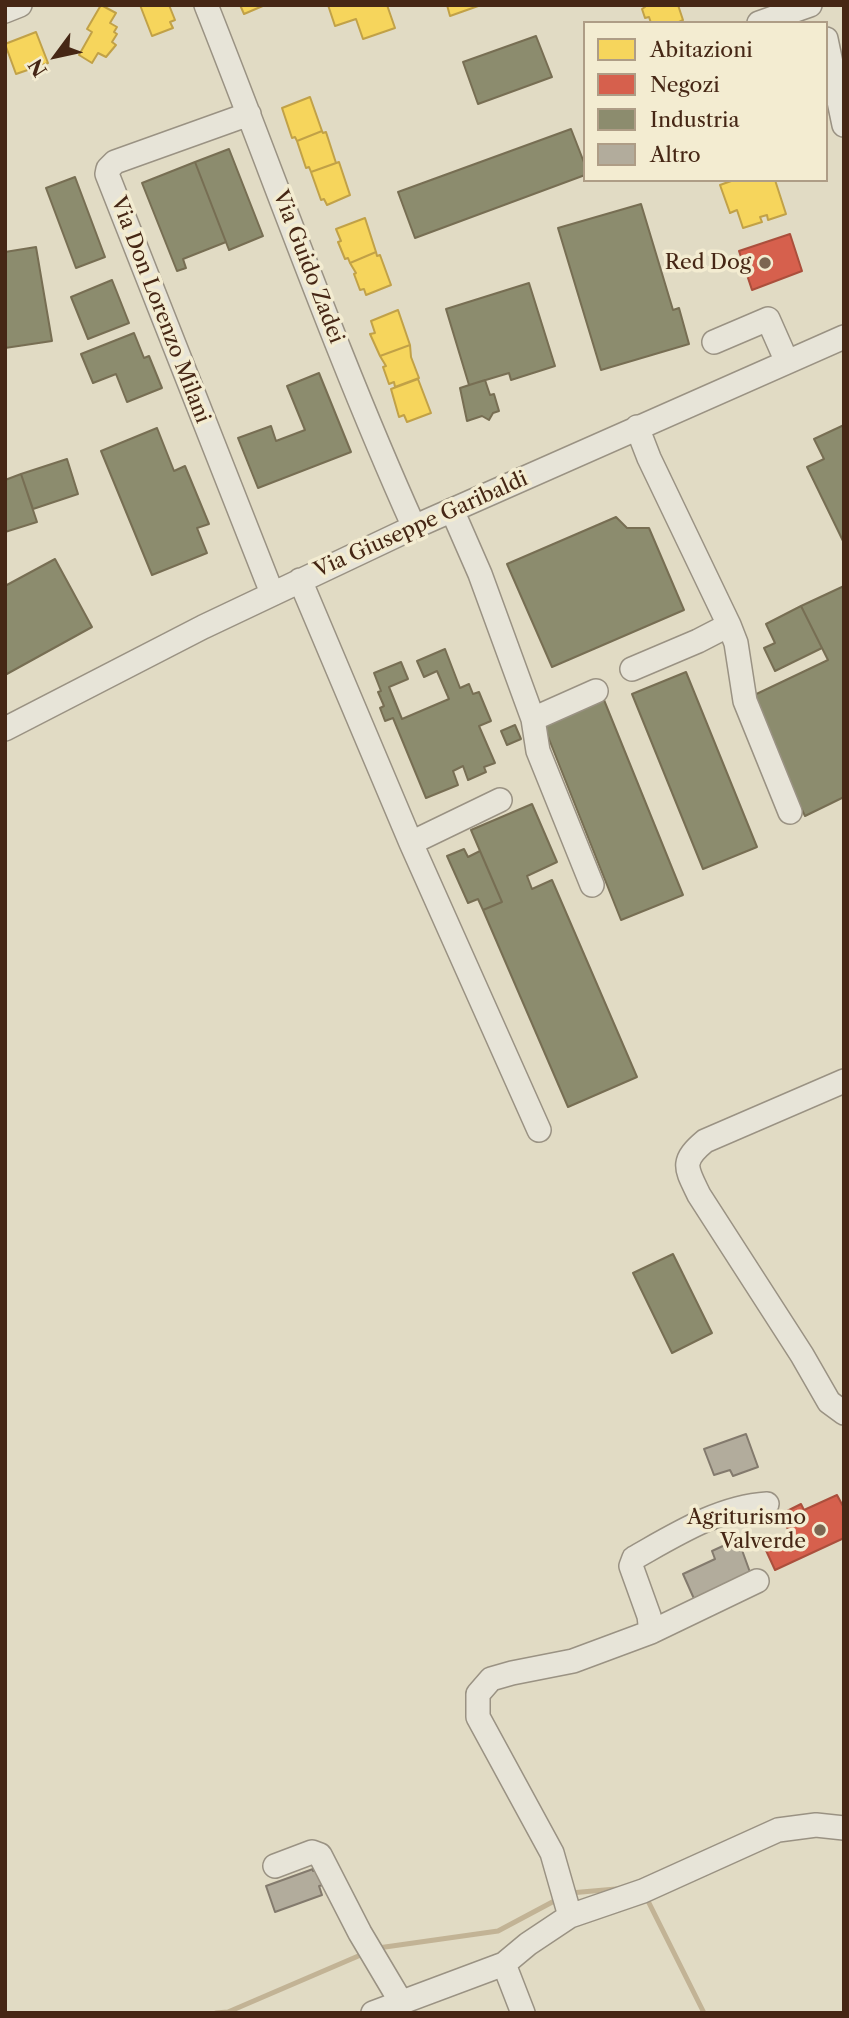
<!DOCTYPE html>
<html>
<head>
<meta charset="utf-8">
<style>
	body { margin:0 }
	#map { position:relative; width:849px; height:2018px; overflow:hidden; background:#e1dbc4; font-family:"Libre Caslon Text",serif }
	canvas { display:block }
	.frame { position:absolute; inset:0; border:7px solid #462715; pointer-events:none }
	.legend { position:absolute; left:583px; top:21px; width:245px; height:161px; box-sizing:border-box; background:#f3ecd1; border:2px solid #ae9d86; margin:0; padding:9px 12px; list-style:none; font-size:21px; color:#462715 }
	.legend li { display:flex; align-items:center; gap:14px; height:35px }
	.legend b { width:35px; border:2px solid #ae9d86 }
	.north { position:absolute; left:21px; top:21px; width:70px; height:70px; -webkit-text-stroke:5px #f3ecd1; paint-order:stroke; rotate:237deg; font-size:19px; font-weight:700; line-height:28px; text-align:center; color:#462715 }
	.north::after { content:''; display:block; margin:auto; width:24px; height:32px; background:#462715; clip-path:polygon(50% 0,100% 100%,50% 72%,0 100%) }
</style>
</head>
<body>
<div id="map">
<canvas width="849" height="2018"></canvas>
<div class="frame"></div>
<ul class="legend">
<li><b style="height:19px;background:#f6d55c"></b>Abitazioni</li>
<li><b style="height:19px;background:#d6604d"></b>Negozi</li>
<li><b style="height:19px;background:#8c8c6e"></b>Industria</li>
<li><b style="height:19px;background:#b2ac9c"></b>Altro</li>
</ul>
<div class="north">N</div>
</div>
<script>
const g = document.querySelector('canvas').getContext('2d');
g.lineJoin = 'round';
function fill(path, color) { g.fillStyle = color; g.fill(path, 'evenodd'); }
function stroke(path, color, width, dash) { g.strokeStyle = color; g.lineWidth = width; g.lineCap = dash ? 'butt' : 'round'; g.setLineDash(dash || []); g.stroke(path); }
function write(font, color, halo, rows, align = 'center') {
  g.font = font + ' "Libre Caslon Text",serif'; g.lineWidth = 7; g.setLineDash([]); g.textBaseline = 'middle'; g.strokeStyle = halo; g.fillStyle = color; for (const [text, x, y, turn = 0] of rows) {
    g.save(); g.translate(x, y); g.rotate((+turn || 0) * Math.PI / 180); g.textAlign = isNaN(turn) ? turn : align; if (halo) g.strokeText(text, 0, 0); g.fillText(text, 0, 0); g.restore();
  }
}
const homes = new Path2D(`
	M 101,5 L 116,13 L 110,23 L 117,27 L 114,32 L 117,34 L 112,42 L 116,45 L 106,57 L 98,53 L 92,63 L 79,55 L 92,32 L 87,29 Z
	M 140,5 L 169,5 L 175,20 L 170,22 L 173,28 L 152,36 Z
	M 240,5 L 265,5 L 244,14 Z
	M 328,5 L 387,5 L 395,28 L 363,39 L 356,19 L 335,26 Z
	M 447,5 L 481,5 L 450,16 Z
	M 644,5 L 678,5 L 683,20 L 677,23 L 651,23 L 649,17 L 645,18 L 642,9 L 645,7 Z
	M 36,32 L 48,63 L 16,74 L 5,44 Z
	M 310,97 L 322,131 L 297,141 L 295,137 L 292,138 L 282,108 Z
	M 322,131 L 323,133 L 326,132 L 336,163 L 311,172 L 309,167 L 306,168 L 297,141 Z
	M 339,162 L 350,195 L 327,205 L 324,199 L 321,200 L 311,172 Z
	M 734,180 L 775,180 L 786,214 L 768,220 L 767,215 L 760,217 L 762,222 L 743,228 L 737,210 L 730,213 L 720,185 Z
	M 365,218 L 376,252 L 350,263 L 348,258 L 345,259 L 338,242 L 341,241 L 336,229 Z
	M 376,252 L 377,256 L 380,255 L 391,285 L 366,295 L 364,289 L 360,290 L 354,274 L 356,273 L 350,263 Z
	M 398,310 L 410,345 L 380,356 L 370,334 L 375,333 L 371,321 Z
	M 410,345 L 411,357 L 419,378 L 395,387 L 394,382 L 389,384 L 383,367 L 386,366 L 380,356 Z
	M 418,379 L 431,413 L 407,422 L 404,415 L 399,417 L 391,389 Z`);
const shops = new Path2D(`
	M 790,234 L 802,271 L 752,290 L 739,251 Z
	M 837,1495 L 844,1508 L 844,1538 L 775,1570 L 764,1546 L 790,1534 L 781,1514 L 801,1504 L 804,1510 Z`);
const industry = new Path2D(`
	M 536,36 L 552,77 L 478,104 L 463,62 Z
	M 571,129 L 585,165 L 585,175 L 415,238 L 398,192 Z
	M 229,149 L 263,236 L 229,250 L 195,162 Z
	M 195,162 L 226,242 L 183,259 L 186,268 L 177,271 L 142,183 Z
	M 75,177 L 105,257 L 76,268 L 46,188 Z
	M 641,204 L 673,310 L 679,308 L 689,344 L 601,370 L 558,228 Z
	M 36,247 L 52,341 L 5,348 L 5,252 Z
	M 112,280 L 129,323 L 88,339 L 71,297 Z
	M 529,283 L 555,366 L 511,380 L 509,373 L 469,385 L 446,309 Z
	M 134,333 L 144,358 L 149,356 L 162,388 L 127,402 L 116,374 L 93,383 L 81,354 Z
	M 319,373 L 351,452 L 258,488 L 238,438 L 271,426 L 276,441 L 305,430 L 287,386 Z
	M 485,380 L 490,395 L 494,394 L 499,411 L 493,413 L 489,420 L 482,416 L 467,421 L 460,388 Z
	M 844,425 L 844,543 L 807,467 L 824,459 L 814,439 Z
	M 157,428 L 174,471 L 185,466 L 209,524 L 197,528 L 207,553 L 152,575 L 101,451 Z
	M 67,459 L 78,494 L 33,509 L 21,474 Z
	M 21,474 L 37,522 L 5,532 L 5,480 Z
	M 616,517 L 627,528 L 649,528 L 684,610 L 552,667 L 507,564 Z
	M 55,559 L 92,627 L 5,675 L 5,586 Z
	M 844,586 L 844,797 L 805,816 L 748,698 L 828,660 L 801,606 Z
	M 801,606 L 822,648 L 775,671 L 764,648 L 775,643 L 766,624 Z
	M 445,649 L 460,688 L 469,684 L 473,694 L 479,692 L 491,721 L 479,726 L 495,763 L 484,767 L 486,772 L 468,780 L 463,766 L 453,771 L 458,785 L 426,798 L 393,718 L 385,721 L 380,708 L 384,706 L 378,692 L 381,691 L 374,673 L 401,662 L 408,679 L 389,687 L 402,719 L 449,699 L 437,671 L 424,677 L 417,661 Z
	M 686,672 L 757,847 L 703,869 L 632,694 Z
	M 604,700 L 683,895 L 621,920 L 543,724 Z
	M 515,725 L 521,739 L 507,745 L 501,731 Z
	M 532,804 L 557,862 L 527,876 L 532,889 L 552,880 L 637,1077 L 568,1107 L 483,910 L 502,902 L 471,830 Z
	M 464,849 L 468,857 L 480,851 L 502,902 L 483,910 L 478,899 L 468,903 L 447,856 Z
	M 673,1254 L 712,1333 L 672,1353 L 633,1273 Z`);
const stream = new Path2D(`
	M 570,1893 L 616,1889
	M 646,1897 L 704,2013
	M 378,1948 L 498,1931 L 558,1899
	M 216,2013 L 228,2012 L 363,1954`);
const building = new Path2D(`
	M 746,1434 L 758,1467 L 733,1476 L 730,1470 L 714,1475 L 704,1449 Z
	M 738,1539 L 751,1575 L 695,1601 L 683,1574 L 715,1559 L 712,1551 Z
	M 313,1869 L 313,1871 L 319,1869 L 324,1885 L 319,1886 L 322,1895 L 275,1912 L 266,1886 Z`);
const minor = new Path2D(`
	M 206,5 C 275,179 337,356 414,527
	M 5,11 L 20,5
	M 759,23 L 810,5
	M 826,39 L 844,125
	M 249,114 L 115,162 L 108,169 L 107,174 L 272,593
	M 714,342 L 768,319 L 787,362
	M 452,510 L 480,574 L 533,719 L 538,751 L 592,885
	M 300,580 L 411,843 L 539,1130
	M 729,625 L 736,643 L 745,701 L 790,812
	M 632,669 L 698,641 L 729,625 L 649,458 L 637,427
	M 533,719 L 596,691
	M 5,729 L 203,627 L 414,527 L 844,337
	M 411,843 L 500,800
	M 844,1081 L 705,1141 C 680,1162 686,1168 699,1195 L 802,1355 L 829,1402 L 844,1413
	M 651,1632 L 649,1616 L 631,1566 L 634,1558 C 675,1535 719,1507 767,1504
	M 275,1866 L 312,1852 L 320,1855 L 360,1933 L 401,2002
	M 570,1916 L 552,1853 L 478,1717 L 478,1694 L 491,1679 L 512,1673 L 573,1661 L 651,1632 L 757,1581
	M 504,1964 L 523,2013
	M 373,2013 L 504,1964 L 528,1944 L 570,1916 L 643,1891 L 778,1830 L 816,1825 L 844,1828`);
const markers = [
	[765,263,7,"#7c6652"],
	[820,1530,7,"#7c6652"]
];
const poiNames = [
	["Red Dog",751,263],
	["Agriturismo",806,1518],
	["Valverde",806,1542]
];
const streetNames = [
	["Via Guido Zadei",308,267,69],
	["Via Don Lorenzo Milani",160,310,69],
	["Via Giuseppe Garibaldi",421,525,-24]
];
fill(homes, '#f6d55c');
stroke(homes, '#c1a147', 2);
fill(shops, '#d6604d');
stroke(shops, '#ab4f3c', 2);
fill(industry, '#8c8c6e');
stroke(industry, '#776e53', 2);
stroke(stream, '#c2b395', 5);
fill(building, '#b2ac9c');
stroke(building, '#837a6d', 2);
stroke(minor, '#9a9283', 26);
stroke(minor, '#e7e4d8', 23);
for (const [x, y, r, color] of markers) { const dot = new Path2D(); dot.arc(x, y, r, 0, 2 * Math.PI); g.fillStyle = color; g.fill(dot); stroke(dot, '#f3ecd1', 2.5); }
write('21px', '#462715', '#f3ecd1', poiNames, 'right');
write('21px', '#462715', '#f3ecd1', streetNames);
</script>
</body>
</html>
